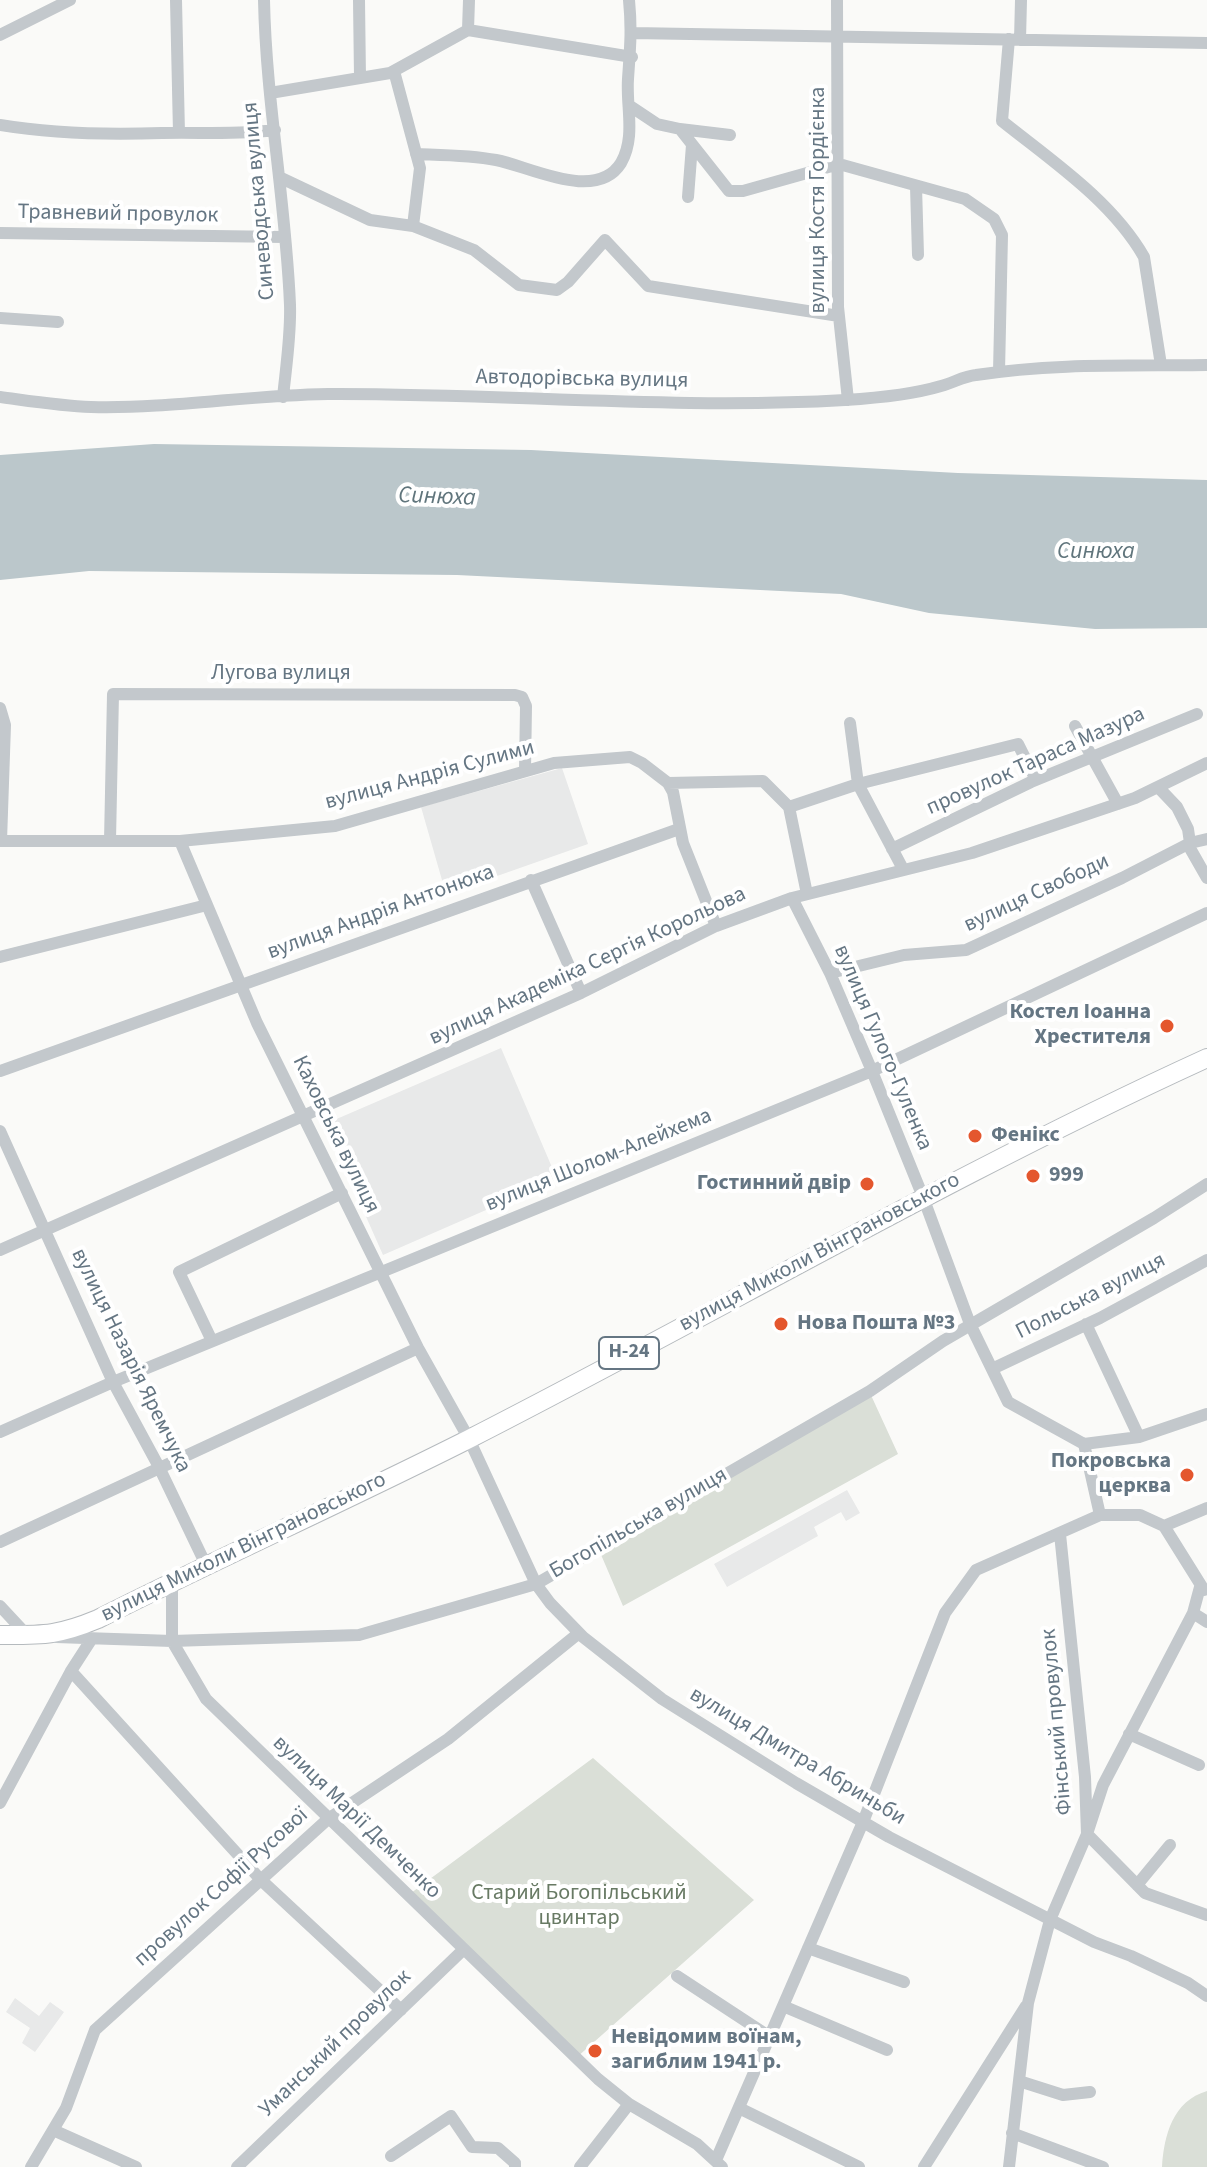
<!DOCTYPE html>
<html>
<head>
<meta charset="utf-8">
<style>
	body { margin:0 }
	canvas { display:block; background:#fafaf8 }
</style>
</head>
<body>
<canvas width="1207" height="2167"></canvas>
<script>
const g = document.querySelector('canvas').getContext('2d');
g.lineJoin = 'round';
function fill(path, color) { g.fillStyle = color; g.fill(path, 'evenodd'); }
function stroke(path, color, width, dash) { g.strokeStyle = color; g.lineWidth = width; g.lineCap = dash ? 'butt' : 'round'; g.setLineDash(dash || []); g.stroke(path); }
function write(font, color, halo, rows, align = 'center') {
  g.font = font + ' "Source Sans 3",sans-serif'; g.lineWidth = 8; g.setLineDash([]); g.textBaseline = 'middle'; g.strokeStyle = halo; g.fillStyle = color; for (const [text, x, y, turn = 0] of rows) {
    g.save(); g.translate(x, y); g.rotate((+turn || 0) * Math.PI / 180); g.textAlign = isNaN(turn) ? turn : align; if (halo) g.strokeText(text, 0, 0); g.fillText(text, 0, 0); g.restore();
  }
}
const built = new Path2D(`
	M 562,768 L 588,844 L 446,894 L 421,807 Z
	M 501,1048 L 557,1179 L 383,1255 L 325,1124 Z
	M 847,1490 L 860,1513 L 846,1521 L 841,1512 L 814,1527 L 818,1536 L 727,1587 L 714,1564 Z
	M 15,1998 L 39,2016 L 50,2002 L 64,2012 L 35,2052 L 22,2043 L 30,2028 L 6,2012 Z`);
const green = new Path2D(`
	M 870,1393 L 898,1454 L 623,1606 L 599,1550 Z
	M 593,1758 L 754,1900 L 576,2058 L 407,1896 Z
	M 1207,2091 L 1207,2167 L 1162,2167 C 1164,2135 1173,2101 1207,2091 Z`);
const water = new Path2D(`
	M 154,444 L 531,450 L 958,473 L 1207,480 L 1207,628 L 1095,629 L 929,613 L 841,594 L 457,575 L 89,571 L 0,580 L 0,455 Z`);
const minor = new Path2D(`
	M 176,0 L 179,133
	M 264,0 C 266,102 286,203 290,305 C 291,335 286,367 283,397
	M 359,0 L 360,78
	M 837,0 L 838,307 L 848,400
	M 468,30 L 469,0
	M 633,33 L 1207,43
	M 0,35 L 70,0
	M 1009,39 L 1002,121 C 1052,161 1112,201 1144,257 L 1161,365
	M 1020,40 L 1021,0
	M 394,71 L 420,168 L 413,226
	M 270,93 L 390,73 L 468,30 L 632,57
	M 630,106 L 657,124 L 680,129 L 729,191 L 743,191 L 839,164 L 965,199 L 994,219 L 1002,235 L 999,372
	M 0,125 C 54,134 107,135 162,133 C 200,132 237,135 275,130
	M 680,129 L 730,135
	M 416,154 C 443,155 470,155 496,160 C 529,166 596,203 621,163 C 636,137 626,107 628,79 C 630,49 632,31 629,0
	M 279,177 L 370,220 L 413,226 L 474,250 L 519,285 L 557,290 L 568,282 L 605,240 L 648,286 L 839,316
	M 916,186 L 918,255
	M 688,197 L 692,145
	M 0,233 L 284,237
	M 0,318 L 58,322
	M 0,397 C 30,401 61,406 91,407 C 170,409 249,395 328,394 C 500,393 673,410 845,400 C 877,398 911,395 941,386 C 953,383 964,376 976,375 C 1053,363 1130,366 1207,365
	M 0,708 L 5,725 L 1,841
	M 850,723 L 858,784 L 903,869
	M 1075,726 L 1118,804
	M 668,783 L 763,781 L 789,807 L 807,894
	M 1158,787 L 1177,807 L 1188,829 L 1191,850 L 1207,878
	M 789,807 L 858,784 L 1018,744 L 1036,780
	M 0,841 L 180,841 L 335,826 L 554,763 L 630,757 L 642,763 L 668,783 L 673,792 L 683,843 L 716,926
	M 110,841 L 113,694 L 515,695 L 522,697 L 526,706 L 525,771
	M 180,841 L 257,1023 L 418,1348 L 469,1439 L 536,1584 L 550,1603 L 583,1637 L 662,1699 L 796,1783 L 889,1837 L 1094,1942 L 1131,1956 L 1188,1983 L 1207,1996
	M 892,849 L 1031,782 L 1197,714
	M 531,880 L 581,993
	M 792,898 L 830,973 L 872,1071 L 923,1197 L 970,1324 L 1008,1402 L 1084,1444
	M 0,957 L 207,905
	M 830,973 L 904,955 L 966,950 L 1122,878 L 1190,843 L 1207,839
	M 0,1071 L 679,829
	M 0,1131 L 113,1382 L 159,1467 L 206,1565
	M 0,1250 L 581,993 L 716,926 L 792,898 L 972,853 L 1135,798 L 1207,763
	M 1086,1324 L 1139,1437
	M 212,1341 L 179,1272 L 342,1193
	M 992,1369 L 1100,1318 L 1207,1260
	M 0,1432 L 113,1382 L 872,1071 L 1207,913
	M 1084,1444 L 1139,1437 L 1207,1414
	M 1100,1515 L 1140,1515 L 1164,1526
	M 1164,1526 L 1204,1590
	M 1164,1526 L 1207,1508
	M 1060,1534 L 1085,1777 L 1087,1834 L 1145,1893 L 1207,1915
	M 0,1542 L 418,1348
	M 172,1581 L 172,1641 L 206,1699 L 598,2079 L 629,2104 L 697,2144 L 722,2167
	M 0,1606 L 27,1635
	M 1193,1613 L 1207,1622
	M 56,1637 L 172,1641 L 359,1635 L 536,1584 L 870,1391 L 943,1341 L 1154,1218 L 1207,1184
	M 71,1671 L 261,1880 L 401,2010
	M 1129,1734 L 1199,1765
	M 0,1803 L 71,1671 L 91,1640
	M 1137,1885 L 1170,1845
	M 808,1948 L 904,1982
	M 677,1976 L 770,2037
	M 783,2006 L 887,2050
	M 1019,2081 L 1063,2095 L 1090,2092
	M 739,2108 L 859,2167
	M 53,2130 L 136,2167
	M 1012,2133 L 1103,2167
	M 391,2156 L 451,2116 L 472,2147 L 498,2148 L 515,2163 L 515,2167
	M 716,2160 L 863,1822 L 945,1613 L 976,1570 L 1100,1515 L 1084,1444
	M 31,2167 L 66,2108 L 95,2030 L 328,1819 L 448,1739 L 579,1633
	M 237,2167 L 463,1950
	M 580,2167 L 629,2104
	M 924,2167 L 1026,2006
	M 1009,2167 L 1028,2003 L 1050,1920 L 1087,1834 L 1103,1785 L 1193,1613 L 1200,1587`);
const primary = new Path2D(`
	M 0,1635 C 43,1635 57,1636 98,1619 C 221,1557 346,1501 469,1439 C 716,1313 955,1173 1207,1058`);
const markers = [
	[1167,1026,8,"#e4572e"],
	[975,1136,8,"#e4572e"],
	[1033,1176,8,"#e4572e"],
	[867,1184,8,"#e4572e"],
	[781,1324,8,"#e4572e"],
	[1187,1475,8,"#e4572e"],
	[595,2051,8,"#e4572e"]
];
const shields = [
	[629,1353,60]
];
const shieldNames = [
	["Н-24",629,1353]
];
const streetNames = [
	["вулиця Костя Гордієнка",819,200,-90],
	["Синеводська вулиця",260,201,-95],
	["Травневий провулок",118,215,1],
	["Автодорівська вулиця",582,380,1],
	["Лугова вулиця",281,674],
	["провулок Тараса Мазура",1036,762,-24],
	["вулиця Андрія Сулими",430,776,-15],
	["вулиця Свободи",1037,894,-25],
	["вулиця Андрія Антонюка",381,913,-20],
	["вулиця Академіка Сергія Корольова",588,967,-25],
	["вулиця Гулого-Гуленка",882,1048,67],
	["Каховська вулиця",335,1135,64],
	["вулиця Шолом-Алейхема",599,1161,-22],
	["вулиця Миколи Вінграновського",820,1253,-28],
	["Польська вулиця",1091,1297,-27],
	["вулиця Назарія Яремчука",130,1361,64],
	["Богопільська вулиця",639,1524,-30],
	["вулиця Миколи Вінграновського",244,1548,-26],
	["Фінський провулок",1058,1722,-95],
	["вулиця Дмитра Абриньби",797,1757,31],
	["вулиця Марії Демченко",356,1818,44],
	["провулок Софії Русової",222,1888,-42],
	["Уманський провулок",336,2044,-44]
];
const poiNames = [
	["Костел Іоанна",1151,1013,"right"],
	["Хрестителя",1151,1038,"right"],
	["Фенікс",991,1136],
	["999",1049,1176],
	["Гостинний двір",851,1184,"right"],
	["Нова Пошта №3",797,1324],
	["Покровська",1171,1462,"right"],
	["церква",1171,1487,"right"],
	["Невідомим воїнам,",611,2038],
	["загиблим 1941 р.",611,2063]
];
const parkNames = [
	["Старий Богопільський",579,1894],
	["цвинтар",579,1919]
];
const waterNames = [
	["Синюха",437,498,2],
	["Синюха",1096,553]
];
fill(built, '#e8e9e9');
fill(green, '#dadfd7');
fill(water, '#bbc7cb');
stroke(primary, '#b5babe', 20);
stroke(minor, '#c3c8cc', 12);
stroke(primary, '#fff', 18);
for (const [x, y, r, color] of markers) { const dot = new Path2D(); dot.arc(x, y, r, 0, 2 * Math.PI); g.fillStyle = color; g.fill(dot); stroke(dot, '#fff', 3); }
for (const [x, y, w] of shields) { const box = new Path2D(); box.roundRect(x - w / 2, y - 16, w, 32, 6); g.fillStyle = '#fff'; g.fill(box); stroke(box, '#657683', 2); }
write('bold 20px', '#657683', null, shieldNames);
write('22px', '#657683', '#fff', streetNames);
write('bold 22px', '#657683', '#fff', poiNames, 'left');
write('22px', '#687a64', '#fff', parkNames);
write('italic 24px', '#60757c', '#fff', waterNames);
</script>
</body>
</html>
